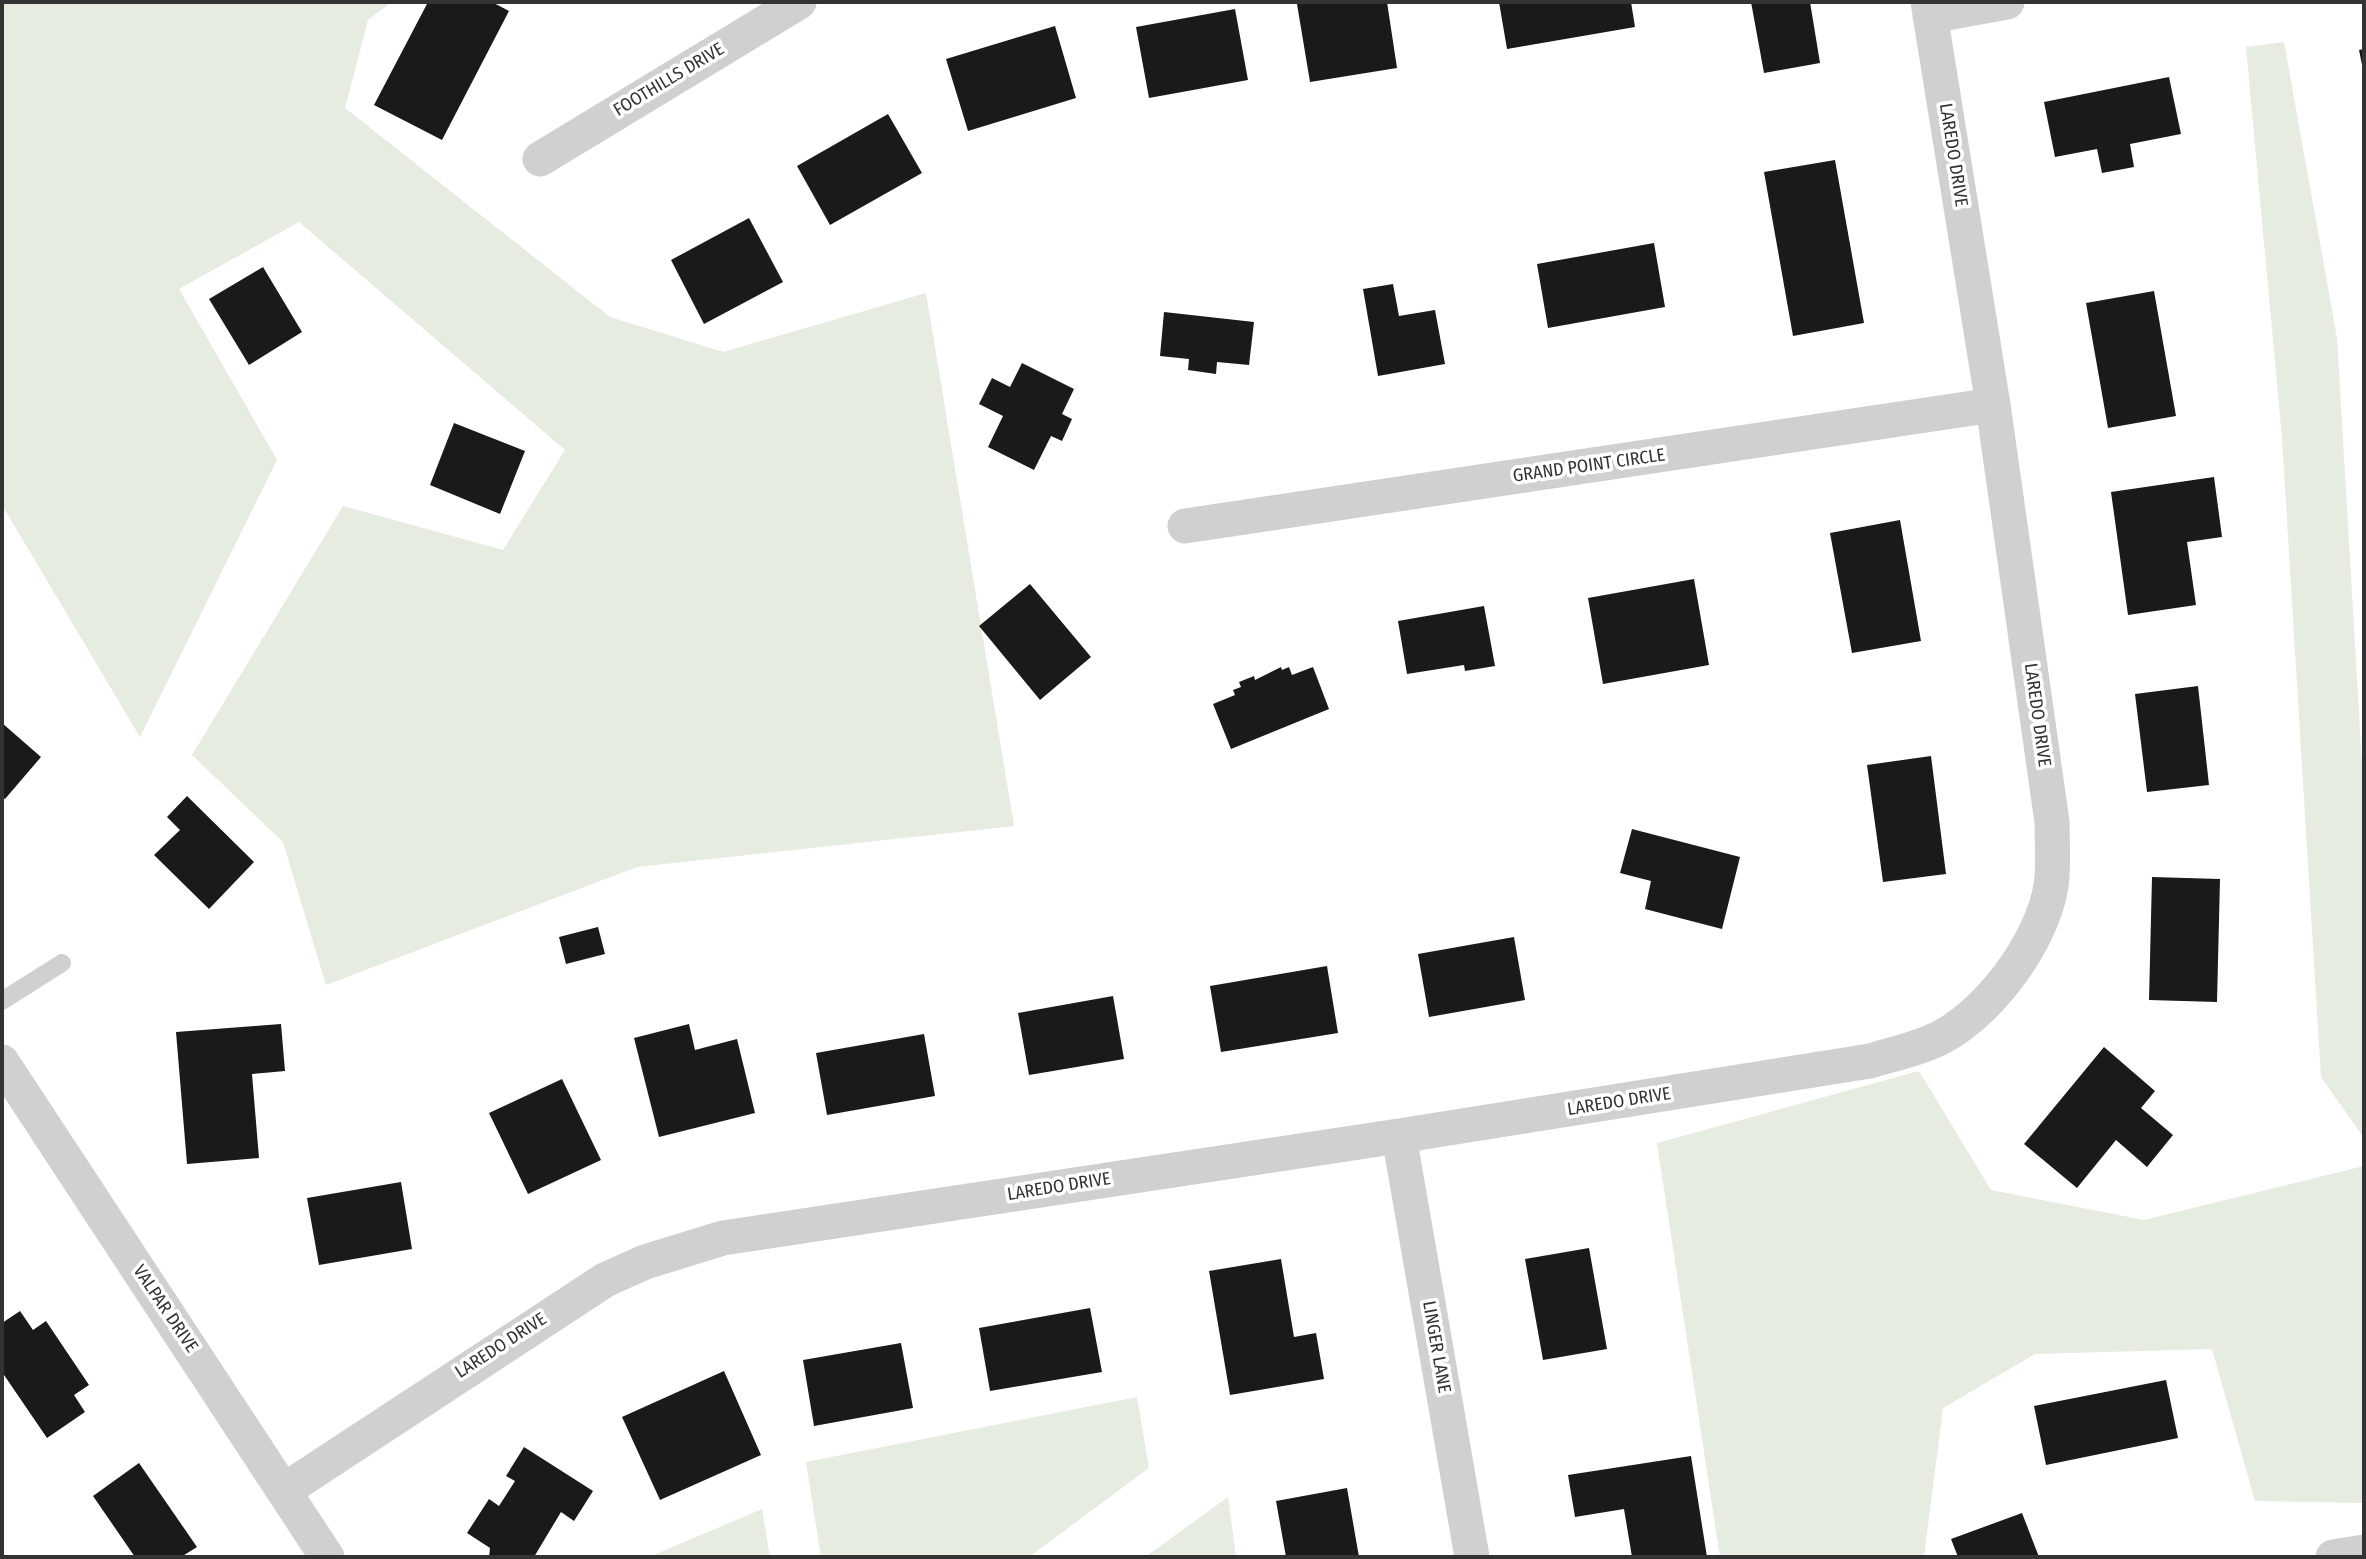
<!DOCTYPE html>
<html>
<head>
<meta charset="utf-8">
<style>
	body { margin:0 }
	#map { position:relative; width:2366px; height:1559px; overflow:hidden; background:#fff; font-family:"Fira Sans Condensed",sans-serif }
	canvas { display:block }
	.frame { position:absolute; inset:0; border:4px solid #333; pointer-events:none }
</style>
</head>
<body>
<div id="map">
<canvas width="2366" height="1559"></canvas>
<div class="frame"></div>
</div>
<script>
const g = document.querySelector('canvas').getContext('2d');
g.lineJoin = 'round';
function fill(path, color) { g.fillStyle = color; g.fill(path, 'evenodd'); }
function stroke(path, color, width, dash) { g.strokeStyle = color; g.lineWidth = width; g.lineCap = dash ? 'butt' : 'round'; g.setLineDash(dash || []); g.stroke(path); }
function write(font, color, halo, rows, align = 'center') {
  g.font = font + ' "Fira Sans Condensed",sans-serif'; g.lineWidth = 7; g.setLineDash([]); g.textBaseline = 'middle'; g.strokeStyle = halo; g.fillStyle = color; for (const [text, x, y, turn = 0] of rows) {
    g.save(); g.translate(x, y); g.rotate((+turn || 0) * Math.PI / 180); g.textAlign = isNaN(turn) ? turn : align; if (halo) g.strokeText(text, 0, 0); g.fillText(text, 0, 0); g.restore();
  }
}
const green = new Path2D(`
	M 2,2 L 392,2 L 368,20 L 345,108 L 610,317 L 723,352 L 926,293 L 1014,826 L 637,867 L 326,985 L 283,842 L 192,755 L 343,506 L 503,550 L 565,450 L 299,222 L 179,289 L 277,460 L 140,737 L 2,505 Z
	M 2284,42 L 2337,338 L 2364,799 L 2364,1138 L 2321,1077 L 2282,438 L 2246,47 Z
	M 1919,1071 L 1991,1190 L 2144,1220 L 2364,1166 L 2364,1503 L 2255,1501 L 2212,1349 L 2035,1354 L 1943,1408 L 1924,1557 L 1720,1557 L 1657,1143 Z
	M 1137,1397 L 1149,1468 L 1029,1557 L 821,1557 L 806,1462 Z
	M 1228,1497 L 1236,1557 L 1145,1557 Z
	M 762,1509 L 770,1557 L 649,1557 Z`);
const building = new Path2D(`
	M 428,2 L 492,2 L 509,11 L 442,140 L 374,105 Z
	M 1310,2 L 1387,2 L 1397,68 L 1310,82 L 1297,4 Z
	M 1499,2 L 1631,2 L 1635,27 L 1507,49 Z
	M 1751,2 L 1810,2 L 1820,63 L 1764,73 Z
	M 1235,9 L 1248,80 L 1149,98 L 1136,27 Z
	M 1055,26 L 1076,98 L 968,131 L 946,59 Z
	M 2364,49 L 2364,70 L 2363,70 L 2359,50 Z
	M 2169,77 L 2181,134 L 2130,144 L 2134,167 L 2102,173 L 2097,149 L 2055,157 L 2044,102 Z
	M 888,114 L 922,173 L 830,225 L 797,166 Z
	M 1835,160 L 1864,323 L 1793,336 L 1764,172 Z
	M 749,218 L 783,282 L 704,324 L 671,260 Z
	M 1654,243 L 1665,307 L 1548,328 L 1537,264 Z
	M 263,267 L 302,332 L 249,365 L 209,299 Z
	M 1393,284 L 1399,316 L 1435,310 L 1445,364 L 1378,376 L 1363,289 Z
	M 2154,291 L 2176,416 L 2108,428 L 2086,303 Z
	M 1164,312 L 1254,322 L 1249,365 L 1217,362 L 1216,374 L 1188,370 L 1189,359 L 1160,356 Z
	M 1022,363 L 1074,389 L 1062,414 L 1072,419 L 1062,441 L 1051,436 L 1034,470 L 988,447 L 1003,416 L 979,404 L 992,378 L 1010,387 Z
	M 454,423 L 525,451 L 500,514 L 430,485 Z
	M 2214,477 L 2222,537 L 2187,542 L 2196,605 L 2128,615 L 2111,492 Z
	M 1900,520 L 1921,641 L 1852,653 L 1830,533 Z
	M 1694,579 L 1709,665 L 1603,684 L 1588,598 Z
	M 1030,584 L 1091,657 L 1040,700 L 979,626 Z
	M 1484,606 L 1495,666 L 1465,671 L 1464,665 L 1407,674 L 1398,621 Z
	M 1281,667 L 1282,670 L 1289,667 L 1292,675 L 1313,667 L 1329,709 L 1231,749 L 1213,704 L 1235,695 L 1233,690 L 1241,687 L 1239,682 L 1254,676 L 1255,680 Z
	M 2198,686 L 2209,785 L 2147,792 L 2135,694 Z
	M 2,723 L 41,757 L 5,799 L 2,797 Z
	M 1931,756 L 1946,874 L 1883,882 L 1867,765 Z
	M 187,796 L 254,862 L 209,909 L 154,855 L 180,830 L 167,817 Z
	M 1632,829 L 1740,857 L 1722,929 L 1645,909 L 1651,881 L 1620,873 Z
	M 2152,877 L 2220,879 L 2217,1002 L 2149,1000 Z
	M 598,927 L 605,954 L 566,964 L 559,937 Z
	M 1514,937 L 1525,1000 L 1429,1017 L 1418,954 Z
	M 1327,966 L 1338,1033 L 1221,1052 L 1210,986 Z
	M 1113,996 L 1124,1059 L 1029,1075 L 1018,1013 Z
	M 281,1024 L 285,1071 L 252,1074 L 259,1158 L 187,1164 L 176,1032 Z
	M 689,1024 L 695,1050 L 737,1039 L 755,1113 L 659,1137 L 634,1038 Z
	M 924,1034 L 935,1096 L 827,1115 L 816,1053 Z
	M 2104,1047 L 2155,1091 L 2141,1108 L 2173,1135 L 2147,1167 L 2116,1140 L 2077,1188 L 2024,1144 Z
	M 562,1079 L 601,1160 L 528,1194 L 489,1113 Z
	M 401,1182 L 412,1249 L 319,1265 L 307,1198 Z
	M 1589,1248 L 1607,1349 L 1543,1360 L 1525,1259 Z
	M 1281,1259 L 1294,1337 L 1316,1333 L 1324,1379 L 1230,1395 L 1209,1271 Z
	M 1090,1308 L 1102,1372 L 990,1391 L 979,1328 Z
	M 20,1311 L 33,1330 L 46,1321 L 89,1385 L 74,1395 L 85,1412 L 47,1438 L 2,1372 L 2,1323 Z
	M 901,1343 L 913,1408 L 814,1426 L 803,1360 Z
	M 724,1371 L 761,1455 L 660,1500 L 622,1417 Z
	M 2166,1380 L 2178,1438 L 2046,1465 L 2034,1406 Z
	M 524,1447 L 593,1491 L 574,1521 L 561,1512 L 534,1557 L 489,1557 L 490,1548 L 467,1533 L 489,1499 L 499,1506 L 515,1481 L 506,1476 Z
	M 1691,1456 L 1707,1557 L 1632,1557 L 1624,1509 L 1575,1517 L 1568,1475 Z
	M 139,1463 L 197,1547 L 181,1557 L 135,1557 L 93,1496 Z
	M 1347,1488 L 1359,1557 L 1286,1557 L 1276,1501 Z
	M 2022,1513 L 2039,1557 L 1958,1557 L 1951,1539 Z`);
const service = new Path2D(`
	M 2,1001 L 62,963`);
const minor = new Path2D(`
	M 1930,16 L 2007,2
	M 540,159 L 799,2
	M 1185,526 L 1993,405
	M 2,1062 L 327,1557
	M 1399,1136 L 1472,1557
	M 285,1490 L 605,1280 L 645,1262 L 723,1238 L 1399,1136 L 1870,1061 C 1890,1055 1912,1050 1931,1042 C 1985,1020 2042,943 2051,886 C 2054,866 2052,842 2052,822 L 1993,405 L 1928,2
	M 2333,1557 L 2364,1552`);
const streetNames = [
	["FOOTHILLS DRIVE",669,80,-31],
	["LAREDO DRIVE",1953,155,81],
	["GRAND POINT CIRCLE",1589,466,-8],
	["LAREDO DRIVE",2037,715,82],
	["LAREDO DRIVE",1619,1102,-9],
	["LAREDO DRIVE",1059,1187,-9],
	["VALPAR DRIVE",165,1309,56],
	["LAREDO DRIVE",501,1346,-33],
	["LINGER LANE",1436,1347,80]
];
fill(green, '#e6ecdf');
fill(building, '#1a1a1a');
stroke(service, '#d0d0d0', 18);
stroke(minor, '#d0d0d0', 35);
write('18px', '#333', '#fff', streetNames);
</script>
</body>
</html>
